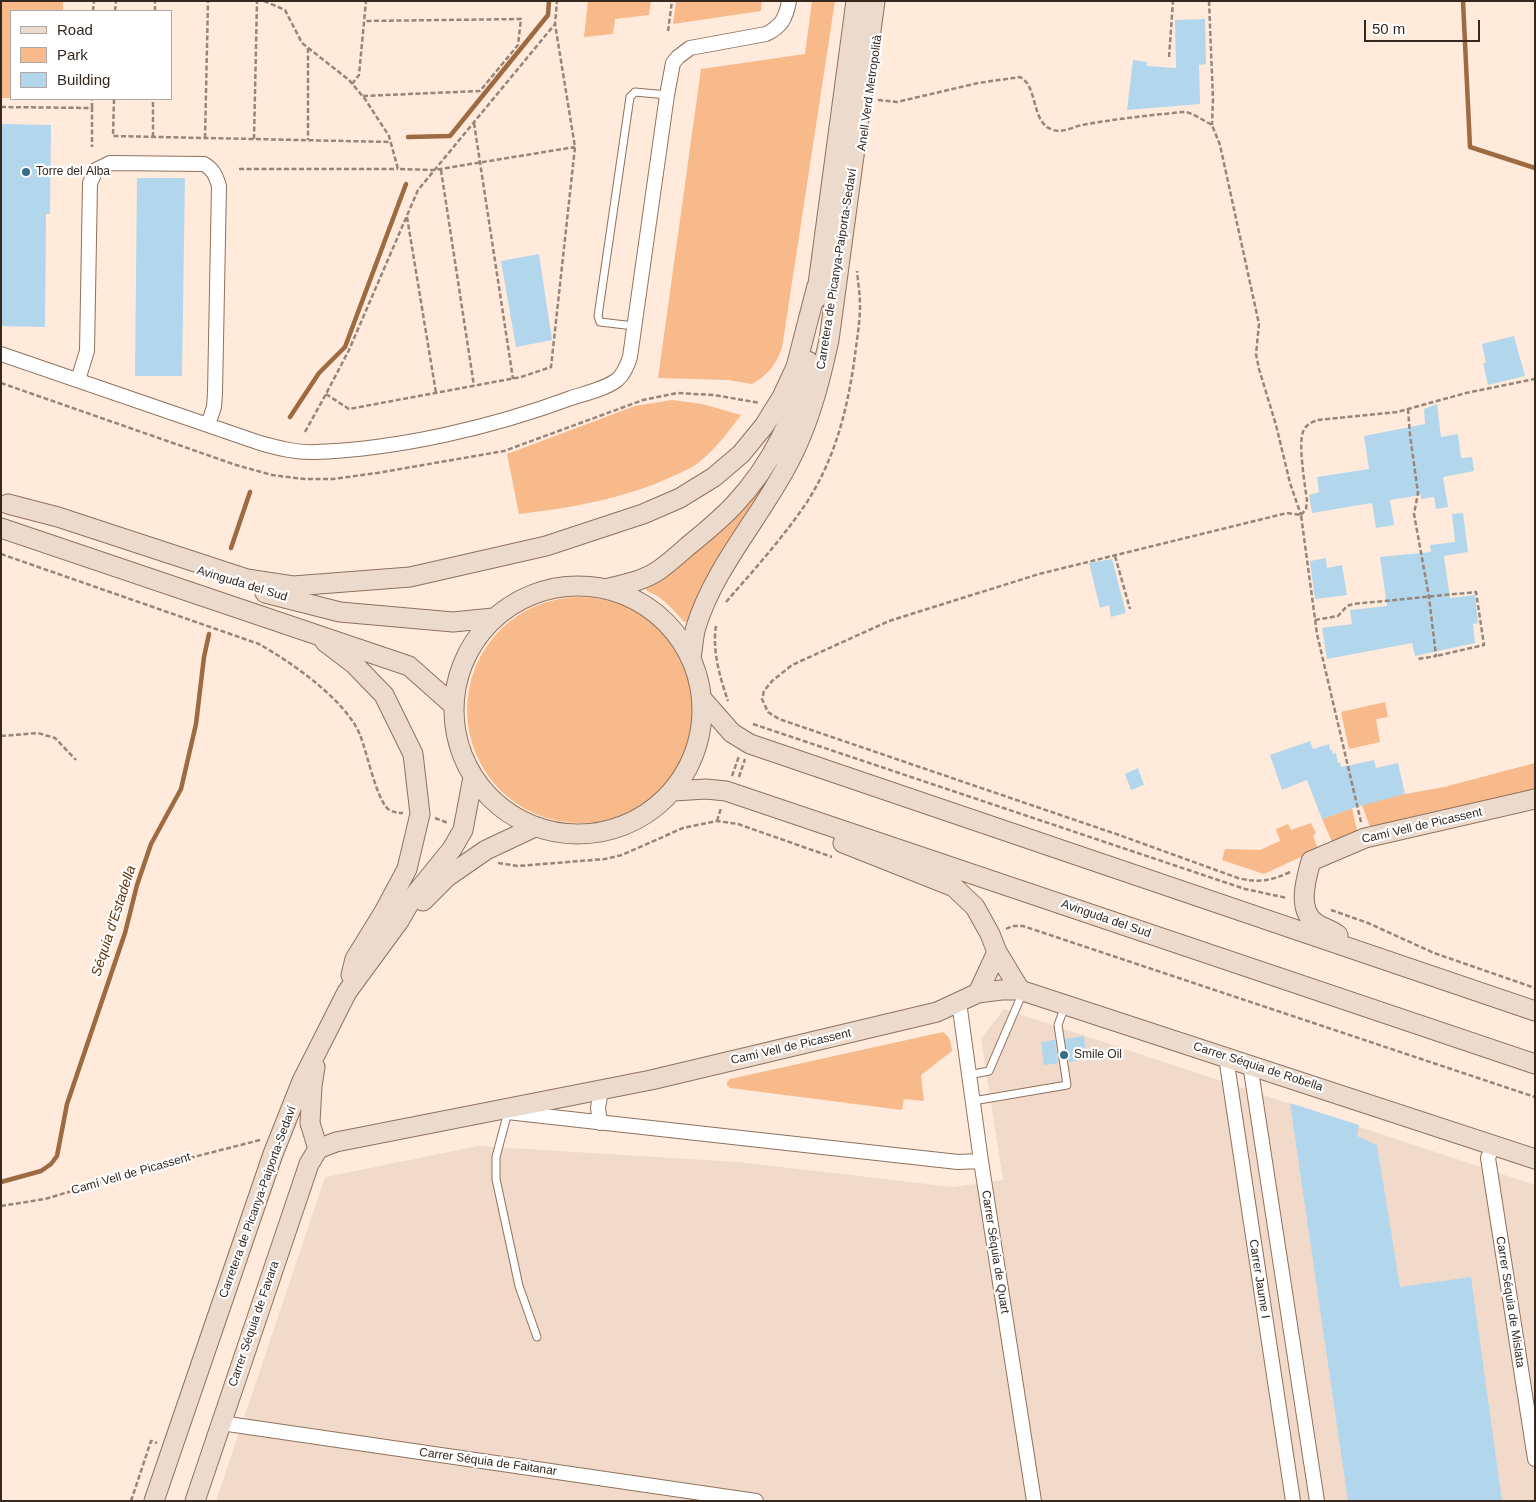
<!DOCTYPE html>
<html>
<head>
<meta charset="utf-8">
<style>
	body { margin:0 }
	#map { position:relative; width:1536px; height:1502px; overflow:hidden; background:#ffeadc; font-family:Helvetica,sans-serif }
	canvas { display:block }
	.frame { position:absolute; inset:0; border:2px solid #34281f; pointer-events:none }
	.legend { position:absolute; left:10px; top:10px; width:162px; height:90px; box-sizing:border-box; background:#fff; border:1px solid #aea9a5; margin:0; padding:6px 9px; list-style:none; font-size:15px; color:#34281f }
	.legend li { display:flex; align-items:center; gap:10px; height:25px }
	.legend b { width:25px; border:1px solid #aea9a5 }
	.scale { position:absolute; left:1364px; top:20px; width:116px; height:22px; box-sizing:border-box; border:2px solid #34281f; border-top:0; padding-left:6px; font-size:15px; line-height:18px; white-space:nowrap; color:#34281f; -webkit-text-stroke:4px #fff; paint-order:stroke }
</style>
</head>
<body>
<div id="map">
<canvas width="1536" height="1502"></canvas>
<div class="frame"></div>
<ul class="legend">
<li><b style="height:6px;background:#ecdacd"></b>Road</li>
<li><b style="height:14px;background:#f8ba8b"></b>Park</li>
<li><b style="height:14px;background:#b2d7ec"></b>Building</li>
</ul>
<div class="scale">50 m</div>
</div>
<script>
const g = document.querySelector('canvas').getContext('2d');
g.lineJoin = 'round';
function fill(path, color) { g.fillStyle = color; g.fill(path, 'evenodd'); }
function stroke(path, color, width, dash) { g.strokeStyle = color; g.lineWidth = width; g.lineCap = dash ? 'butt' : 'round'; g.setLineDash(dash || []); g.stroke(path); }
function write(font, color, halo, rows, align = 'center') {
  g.font = font + ' Helvetica,sans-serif'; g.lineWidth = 4.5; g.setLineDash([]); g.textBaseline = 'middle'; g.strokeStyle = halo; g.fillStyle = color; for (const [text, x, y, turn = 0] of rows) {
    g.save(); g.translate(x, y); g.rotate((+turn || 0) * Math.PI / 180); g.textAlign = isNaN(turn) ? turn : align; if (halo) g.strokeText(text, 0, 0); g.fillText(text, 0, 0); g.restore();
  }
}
const built = new Path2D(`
	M 1004,1009 L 1535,1185 L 1535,1501 L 216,1501 L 325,1177 L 478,1146 L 738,1162 L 953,1187 L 1003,1180 L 981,1039 Z`);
const green = new Path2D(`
	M 1,1 L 63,1 L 63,11 L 11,11 L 11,98 L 1,98 Z
	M 588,1 L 651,1 L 649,15 L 615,19 L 613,34 L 584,37 Z
	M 676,1 L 762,1 L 761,11 L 673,24 Z
	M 812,1 L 835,1 L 782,348 C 775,366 769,374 752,384 L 728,380 L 658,378 L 701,69 L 805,54 Z
	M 672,400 L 702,404 L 741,415 C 729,431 715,450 698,463 C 690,469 680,473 671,477 C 623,499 570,508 519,514 L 507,454 L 635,406 Z
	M 790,437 L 782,455 L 689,621 L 684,622 C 676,613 668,603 657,596 C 652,593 646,592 644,586 Z
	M467 710a113 113 0 1 1 226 0a113 113 0 1 1-226 0Z
	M 1385,702 L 1388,717 L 1376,719 L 1380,742 L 1349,749 L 1341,712 Z
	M 1535,763 L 1535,793 L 1477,806 L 1440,810 L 1370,827 L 1362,805 L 1394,796 L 1444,787 Z
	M 1352,808 L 1358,834 L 1333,844 L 1322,819 Z
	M 1311,823 L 1316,833 L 1313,836 L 1318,849 L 1264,874 L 1222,860 L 1225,849 L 1260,850 L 1280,841 L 1276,829 L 1288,824 L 1291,830 Z
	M 943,1032 C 950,1037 951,1042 952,1051 L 921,1075 L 924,1101 L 904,1099 L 902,1110 L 730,1088 L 727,1085 L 727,1082 L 730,1079 Z`);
const stream = new Path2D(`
	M 1463,1 L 1470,147 L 1535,168
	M 408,137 L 450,136 L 548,15 L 549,1
	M 290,417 L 319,373 L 345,347 L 406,184
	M 231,548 L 250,492
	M 1,1182 L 41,1171 L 51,1164 L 57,1156 L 67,1104 L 125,933 L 137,885 L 151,844 L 181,789 L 196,724 L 204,657 L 209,634`);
const building = new Path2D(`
	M 1205,19 L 1206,64 L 1199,65 L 1200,104 L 1127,110 L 1133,60 L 1147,62 L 1147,66 L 1176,68 L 1175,20 Z
	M 1,124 L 51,125 L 50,214 L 46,214 L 45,327 L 1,326 Z
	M 137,178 L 185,178 L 182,376 L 135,376 Z
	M 539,254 L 552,340 L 516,347 L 501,261 Z
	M 1514,336 L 1525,376 L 1488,385 L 1483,363 L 1486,363 L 1482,344 Z
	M 1437,404 L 1441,437 L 1458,434 L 1461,458 L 1472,457 L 1474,471 L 1443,477 L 1448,507 L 1436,509 L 1434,497 L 1421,499 L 1421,495 L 1390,500 L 1394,525 L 1376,528 L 1372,503 L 1312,513 L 1309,495 L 1319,492 L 1317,477 L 1369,469 L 1364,436 L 1425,424 L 1424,409 Z
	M 1463,513 L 1468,552 L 1444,556 L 1450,598 L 1475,595 L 1478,623 L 1473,624 L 1475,643 L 1415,656 L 1412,643 L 1327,659 L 1322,628 L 1352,624 L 1350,610 L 1387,606 L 1380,557 L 1431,552 L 1430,545 L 1455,542 L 1452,514 Z
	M 1326,558 L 1327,568 L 1342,565 L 1347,595 L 1315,599 L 1310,561 Z
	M 1112,559 L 1126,613 L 1111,617 L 1109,605 L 1100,608 L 1089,563 Z
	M 1310,741 L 1313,749 L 1329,744 L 1330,750 L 1332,750 L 1333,754 L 1336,753 L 1338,763 L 1340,762 L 1341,767 L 1374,760 L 1376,768 L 1398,763 L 1405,794 L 1356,807 L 1322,819 L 1307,780 L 1282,790 L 1270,755 Z
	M 1138,768 L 1144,785 L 1131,790 L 1125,774 Z
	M 1084,1036 L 1087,1059 L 1069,1062 L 1065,1039 Z
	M 1055,1040 L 1058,1063 L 1044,1065 L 1041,1042 Z
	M 1290,1103 L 1359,1125 L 1357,1136 L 1377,1145 L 1400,1287 L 1471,1277 L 1502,1501 L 1348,1501 Z`);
const path = new Path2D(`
	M 264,1 L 285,10 L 302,43 L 349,80 L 365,99 L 389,136 L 398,169 L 434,170 L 575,147
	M 1209,1 L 1213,99 L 1212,125
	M 93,11 L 94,1
	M 115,11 L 116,1
	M 155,11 L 155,1
	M 668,31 L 672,1
	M 308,48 L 308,140
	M 1169,57 L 1173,1
	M 352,84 L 359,75 L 366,1
	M 363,96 L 480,91 L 518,45 L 521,19 L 364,21
	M 114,99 L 113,136 L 391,142
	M 878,100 L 897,102 L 978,83 L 1020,77 C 1039,87 1030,122 1053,130 C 1063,133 1073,127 1082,125 C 1109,120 1135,117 1162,114 C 1169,114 1177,112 1185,112 C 1193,113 1204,121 1212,125 L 1220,145 L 1259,324 L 1256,354 L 1259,369 L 1276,425 L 1290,483 L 1301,515
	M 1,107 L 92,108 L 92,147
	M 92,108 L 92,99
	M 474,123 L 513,379
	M 153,137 L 153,99
	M 205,138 L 208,1
	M 254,139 L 257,1
	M 239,169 L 398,169
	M 441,170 L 474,386
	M 407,217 L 436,393
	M 1,383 L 236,465 L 272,475 L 304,479 L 333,479 L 377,473 L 504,451 L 643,400 L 677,393 L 714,395 L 760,403
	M 326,394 L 349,409 L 521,377 L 551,367 L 575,147 L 555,24
	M 1408,409 L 1410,435 L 1418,493 L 1414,514 L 1429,597 L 1436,656 L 1418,659
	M 305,432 L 326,394 L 349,350 L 418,190 L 555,24 L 557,1
	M 1301,515 L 1306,509 L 1307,500 C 1305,486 1298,444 1303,432 C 1305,425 1312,422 1318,420 L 1397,412 L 1466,393 L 1535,379
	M 1,554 L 259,644 C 291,662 346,700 360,735 C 367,752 376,798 388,809 C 393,812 397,813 403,813
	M 1115,556 L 1130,609
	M 726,602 C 753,571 781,540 805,505 C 835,460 848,408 855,355 C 857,339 860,322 860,305 C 860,294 858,283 857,271
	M 1315,620 L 1338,616 L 1347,606 L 1353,604 L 1476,592 L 1484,645 L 1436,656
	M 716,626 C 712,650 720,678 728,701
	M 753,724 L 1245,889 L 1287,898
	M 1,736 L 38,733 L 55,738 L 76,760
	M 732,776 L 739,756
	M 739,777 L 745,759
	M 435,818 L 448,823
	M 717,821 L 721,808
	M 498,863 L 518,866 L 605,859 L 622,855 L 683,828 L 717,821 L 738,824 L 832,857
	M 1290,872 C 1271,881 1258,883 1238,878 L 1119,835 L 779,719 L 768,712 L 762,699 L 764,691 L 772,681 L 792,665 L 889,621 L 1039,574 L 1287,513 L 1301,515 L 1317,634 L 1361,822
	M 1331,910 L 1368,923 L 1434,953 L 1535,988
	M 1006,929 L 1012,926 L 1023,926 L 1535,1097
	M 1,1206 L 45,1199 L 139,1171 L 260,1140
	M 131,1501 L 151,1441 L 157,1443`);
const lane = new Path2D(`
	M 634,326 L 600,322 L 598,316 L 630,97 L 635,92 L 667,95
	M 969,1075 L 989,1071 L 1023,992
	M 973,1101 L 1067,1085 L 1058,1025 L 1065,1006
	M 508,1112 L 496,1157 L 496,1179 L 519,1286 L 537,1337`);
const street = new Path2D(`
	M 1,354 L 260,443 C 278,448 297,453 316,452 C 399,449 493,427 571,398 C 586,393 605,389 617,380 C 624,374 627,366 630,357 L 667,95 L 673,63 L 678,57 L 690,48 L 766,34 C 781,27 786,18 789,1
	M 78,380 L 87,351 L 90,183 L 96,170 L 110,163 L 204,164 C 213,169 216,176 219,186 L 215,393 L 214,407 L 208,425
	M 959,1002 L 981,1161 L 1034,1501
	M 1226,1057 L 1293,1501
	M 1250,1064 L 1317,1501
	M 507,1112 L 958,1162 L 981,1161
	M 600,1123 L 598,1108 L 601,1090
	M 1493,1145 L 1488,1158 L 1535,1459
	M 221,1423 L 756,1501`);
const secondary = new Path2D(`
	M 816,299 L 856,1
	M 8,504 L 58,517 L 247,579 L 293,586 L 410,577 L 546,546 L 643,514 L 680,498 L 714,477 L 741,454 L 764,426 L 782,397 L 796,367 L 817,286
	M 1,528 L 409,666 L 453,705
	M454 710a124 124 0 1 1 248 0a124 124 0 1 1-248 0Z
	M 609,588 C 626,584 645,580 659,570 C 669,563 679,554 688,546 C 704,533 720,520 734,505 C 771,466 797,413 808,361
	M 265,593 L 340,612 L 453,622 L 493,618
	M 325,642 L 354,664 L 384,695 L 413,754 L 420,814 L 407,869 L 384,912 L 355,959 L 351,975
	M 691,658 C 693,648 693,637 696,627 C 714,568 760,518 789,462 C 809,424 820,382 829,340 L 875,1
	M 703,700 L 732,733 L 750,744 L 1535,1011
	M 674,791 L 706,789 L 726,791 L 1535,1064
	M 843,843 L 954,887 L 975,907 L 990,934 L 997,952 L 978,993
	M 423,901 L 447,877 L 486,850 L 535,827
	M 1338,935 C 1331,930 1324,928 1317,924 C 1296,911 1306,879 1311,861 L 1365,838 L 1535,799
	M 997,952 L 1020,990
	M 315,1067 L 312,1086 L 310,1123 L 318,1149
	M 318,1149 L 336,1142 L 651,1080 L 937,1012 L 978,993 L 1001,990 L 1020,990 L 1535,1159
	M 154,1501 L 273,1154 L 302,1081 L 347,992 L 399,921 L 413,897 L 452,849 L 463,830 L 473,777
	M 195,1501 L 309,1164 L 318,1149`);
const markers = [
	[26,172,5,"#356c87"],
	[1064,1055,5,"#356c87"]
];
const streetNames = [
	["Anell Verd Metropolità",870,93,-82],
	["Carretera de Picanya-Paiporta-Sedaví",837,269,-81],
	["Avinguda del Sud",242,584,17],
	["Camí Vell de Picassent",1422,826,-13],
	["Avinguda del Sud",1106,919,19],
	["Camí Vell de Picassent",791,1047,-13],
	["Carrer Séquia de Robella",1258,1067,18],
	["Camí Vell de Picassent",131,1174,-16],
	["Carretera de Picanya-Paiporta-Sedaví",258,1202,-70],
	["Carrer Séquia de Quart",995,1252,81],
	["Carrer Jaume I",1259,1279,81],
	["Carrer Séquia de Mislata",1510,1302,81],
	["Carrer Séquia de Favara",254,1324,-71],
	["Carrer Séquia de Faitanar",488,1462,8]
];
const poiNames = [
	["Torre del Alba",36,172],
	["Smile Oil",1074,1055]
];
const waterNames = [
	["Séquia d'Estadella",114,921,-72]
];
fill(built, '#f1dac9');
fill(green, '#f8ba8b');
stroke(stream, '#9e6a41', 4.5);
fill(building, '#b2d7ec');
stroke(lane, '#8f725c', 9);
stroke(street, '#8f725c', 16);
stroke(secondary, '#8f725c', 21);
stroke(path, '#96867a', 2.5, [5, 2.5]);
stroke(lane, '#fff', 7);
stroke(street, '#fff', 14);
stroke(secondary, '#ecdacd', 19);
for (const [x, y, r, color] of markers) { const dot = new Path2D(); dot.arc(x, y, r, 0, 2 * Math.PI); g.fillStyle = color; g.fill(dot); stroke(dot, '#fff', 2); }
write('12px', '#34281f', '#fff', streetNames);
write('12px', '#34281f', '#fff', poiNames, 'left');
write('italic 14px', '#623409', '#fff', waterNames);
</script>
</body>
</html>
